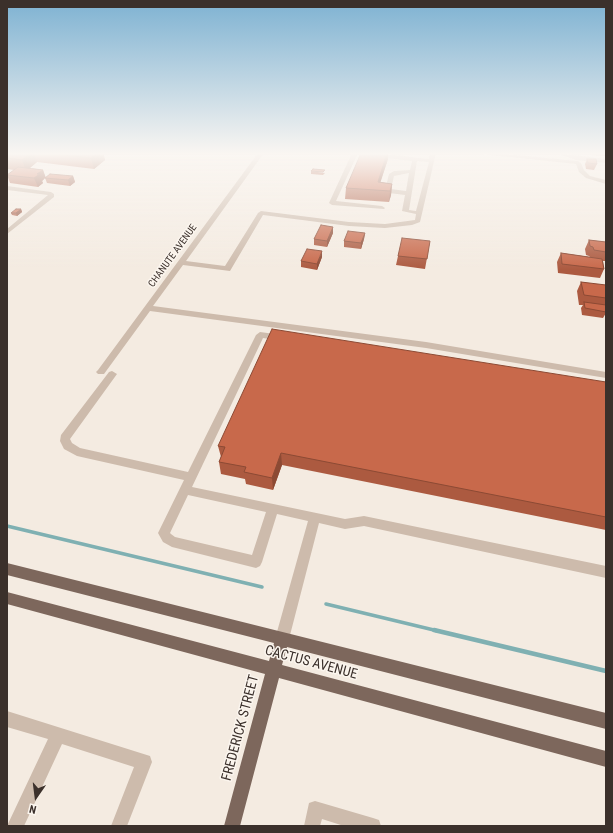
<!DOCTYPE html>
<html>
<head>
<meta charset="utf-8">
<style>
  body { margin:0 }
  #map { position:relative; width:613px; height:833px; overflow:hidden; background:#f4ebe1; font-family:"Roboto Condensed",sans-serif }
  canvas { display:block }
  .frame { position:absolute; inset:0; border:8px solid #3b302b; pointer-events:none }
  .north { position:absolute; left:16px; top:777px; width:40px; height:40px; -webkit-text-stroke:3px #fbf5ee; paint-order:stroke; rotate:194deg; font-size:11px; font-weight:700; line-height:16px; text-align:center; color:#3b302b }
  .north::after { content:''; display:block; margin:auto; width:14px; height:18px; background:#3b302b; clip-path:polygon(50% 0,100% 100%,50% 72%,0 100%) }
</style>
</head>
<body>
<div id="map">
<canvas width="613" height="833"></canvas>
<div class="frame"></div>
<div class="north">N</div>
</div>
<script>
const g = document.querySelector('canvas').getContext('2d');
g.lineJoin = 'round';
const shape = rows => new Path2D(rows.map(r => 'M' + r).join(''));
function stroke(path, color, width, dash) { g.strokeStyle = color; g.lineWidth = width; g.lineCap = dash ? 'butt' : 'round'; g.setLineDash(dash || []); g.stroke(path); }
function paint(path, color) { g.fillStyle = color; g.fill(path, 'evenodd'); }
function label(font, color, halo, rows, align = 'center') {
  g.font = font + ' "Roboto Condensed",sans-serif'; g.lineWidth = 3; g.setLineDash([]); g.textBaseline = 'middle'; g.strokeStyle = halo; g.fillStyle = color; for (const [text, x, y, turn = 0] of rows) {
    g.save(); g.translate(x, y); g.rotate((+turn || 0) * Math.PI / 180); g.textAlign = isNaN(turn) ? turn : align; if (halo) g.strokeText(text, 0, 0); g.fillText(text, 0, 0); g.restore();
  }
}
const streamFar1 = shape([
  [7,526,262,587],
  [326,604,438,631]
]);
const stream = shape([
  [434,630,606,671]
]);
const minor = shape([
  [258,153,264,153,186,261,225,266,258,213,261,211,349,222,385,224,415,220,416,214,402,211,405,195,389,193,385,190,389,174,394,171,410,170,412,161,376,157,373,155,376,153,429,159,430,153,436,153,420,222,412,225,385,228,349,226,263,215,230,271,183,265,153,306,426,342,606,372,606,378,426,348,150,311,104,374,98,374,96,372,98,370,258,153],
  [417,161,429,162,416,211,409,210,417,161],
  [409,173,406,191,391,189,394,176,409,173],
  [352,153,358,153,336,201,382,206,385,208,384,209,332,205,329,203,352,153],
  [472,153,495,153,578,161,581,163,584,170,590,176,606,180,606,184,586,178,579,172,576,164,472,153],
  [556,153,606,159,606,163,576,160,556,153],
  [7,186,51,192,54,194,54,197,7,234,7,229,48,195,7,190,7,186],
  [260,332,282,335,286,338,282,341,263,338,192,487,345,519,364,516,606,566,606,578,364,526,345,529,319,523,289,639,287,644,282,646,277,644,275,639,308,521,277,514,262,562,260,566,256,568,172,547,163,542,158,533,184,480,77,456,64,449,60,441,61,435,109,372,112,371,117,374,70,439,72,443,80,448,188,472,256,335,260,332],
  [188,495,266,512,252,555,175,537,171,534,170,533,188,495],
  [7,711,150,756,152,762,127,826,111,826,134,767,62,744,24,826,7,826,48,739,7,727,7,711],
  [315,801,373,818,379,820,381,826,344,826,322,819,320,826,304,826,309,803,315,801]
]);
const major = shape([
  [7,563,606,713,606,729,287,647,282,665,606,751,606,767,279,678,240,826,224,826,265,674,7,604,7,592,269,661,274,643,7,575,7,563]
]);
const wall = shape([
  [9,153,103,153,105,160,94,169,37,162,30,168,43,170,45,177,73,176,75,182,70,186,47,183,45,178,42,181,43,183,38,187,10,183,7,175,14,170,7,169,7,155],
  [513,153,522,153,522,154],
  [591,153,606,153,606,156,592,155],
  [388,159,380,182,392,184,391,195,389,202,345,199,346,188],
  [587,159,597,164,594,170,586,169,585,164],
  [311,171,325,173,323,175,311,174],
  [21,209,22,212,17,216,12,215,11,213],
  [333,227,333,233,327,247,314,245,314,239],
  [365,233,364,239,361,249,344,247,344,241],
  [589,240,606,242,606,261,603,261,604,269,600,278,558,273,557,262,561,253,590,257,589,256,586,255,585,249],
  [430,241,425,269,396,265,398,256],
  [322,257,317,270,301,267,301,261],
  [581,282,606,287,606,304,605,305,606,313,603,318,582,315,581,308,583,305,579,305,577,291],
  [606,382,606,530,282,465,273,490,246,484,245,479,221,474,219,462,221,457,218,446]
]);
const shadedWall = shape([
  [31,153,34,153,37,162,26,171,22,160],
  [97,153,103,153,105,160,94,169,91,158],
  [387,153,388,153,388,159,378,190,378,182],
  [43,170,46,178,45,178,42,181,43,183,38,187,34,178,37,174],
  [73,176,75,182,70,186,68,180],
  [392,184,391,195,389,202,390,191],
  [21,209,22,212,17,216,16,213],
  [333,227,333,233,327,247,327,241],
  [365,233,364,239,361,249,361,243],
  [322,251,322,257,317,270,317,264],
  [281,453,282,465,273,490,272,478]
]);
const building = shape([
  [9,153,31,153,22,160,7,158,7,155,9,153],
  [47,153,97,153,91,158,47,153],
  [361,153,387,153,378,182,392,184,390,191,346,188,361,153],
  [587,159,596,159,597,164,588,163,587,159],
  [18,167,43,170,37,174,40,174,34,178,7,175,18,167],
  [313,169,325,170,323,172,311,171,313,169],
  [50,174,73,176,68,180,45,178,50,174],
  [16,209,21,209,16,213,11,213,16,209],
  [321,225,333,227,327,241,314,239,321,225],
  [348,231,365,233,361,243,344,241,348,231],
  [402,238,430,241,427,259,398,256,402,238],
  [589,240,606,242,606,252,594,250,593,247,590,246,589,240],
  [307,249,322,251,317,264,301,261,307,249],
  [561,253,602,259,604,269,562,264,561,253],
  [581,282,606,285,606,298,584,295,581,282],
  [584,302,606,305,606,312,585,308,584,302],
  [272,329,606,382,606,517,281,453,272,478,244,472,246,467,219,462,225,447,218,446,272,329]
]);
const farStreetnames = [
  ["CHANUTE AVENUE",173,256,-54]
];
const nearStreetnames = [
  ["CACTUS AVENUE",311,663,15],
  ["FREDERICK STREET",241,728,-75]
];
stroke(streamFar1, '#7fb0b2', 3.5);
stroke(stream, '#7fb0b2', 4.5);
paint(minor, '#cdbbac');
paint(major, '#7d675c');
paint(wall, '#ac5a40');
paint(shadedWall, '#8c4a34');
paint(building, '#c8694b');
stroke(building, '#8c4a34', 1);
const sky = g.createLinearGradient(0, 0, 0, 270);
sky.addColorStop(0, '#7eb2d2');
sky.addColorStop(0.57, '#faf6f2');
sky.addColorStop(1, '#faf6f200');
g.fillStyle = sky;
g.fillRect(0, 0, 613, 270);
label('10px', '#3b302b', '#fbf5ee', farStreetnames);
label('14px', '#3b302b', '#fbf5ee', nearStreetnames);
</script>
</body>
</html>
